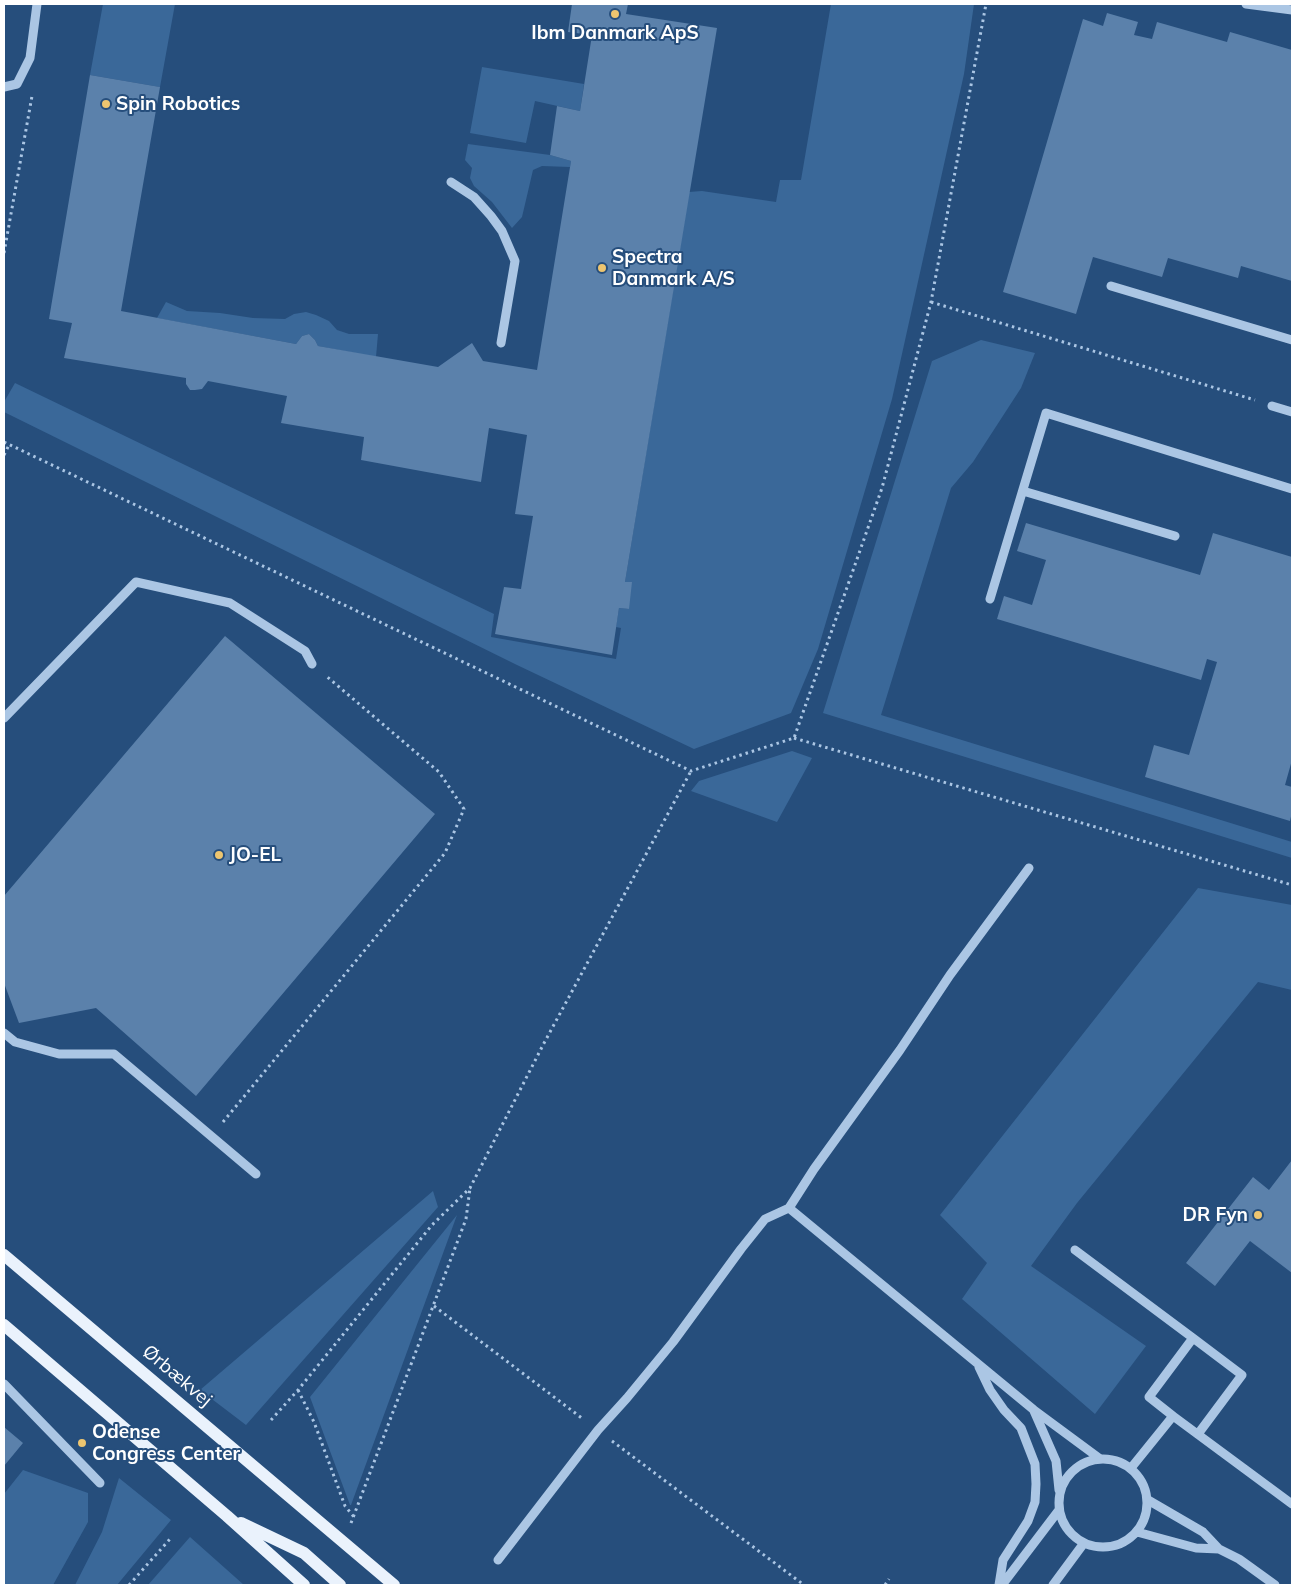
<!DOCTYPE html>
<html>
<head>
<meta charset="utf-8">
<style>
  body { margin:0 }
  #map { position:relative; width:1296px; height:1589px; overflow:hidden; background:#264e7c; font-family:Mulish,sans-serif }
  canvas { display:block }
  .frame { position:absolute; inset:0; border:5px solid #fff; pointer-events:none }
</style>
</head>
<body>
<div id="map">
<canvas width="1296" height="1589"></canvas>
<div class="frame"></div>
</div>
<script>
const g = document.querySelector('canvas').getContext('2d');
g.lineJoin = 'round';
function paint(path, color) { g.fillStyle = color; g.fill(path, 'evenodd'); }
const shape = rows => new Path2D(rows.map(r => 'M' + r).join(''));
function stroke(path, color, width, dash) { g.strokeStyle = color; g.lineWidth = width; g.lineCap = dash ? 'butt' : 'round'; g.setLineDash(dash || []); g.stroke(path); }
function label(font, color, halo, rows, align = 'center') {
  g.font = font + ' Mulish,sans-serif'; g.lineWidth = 4; g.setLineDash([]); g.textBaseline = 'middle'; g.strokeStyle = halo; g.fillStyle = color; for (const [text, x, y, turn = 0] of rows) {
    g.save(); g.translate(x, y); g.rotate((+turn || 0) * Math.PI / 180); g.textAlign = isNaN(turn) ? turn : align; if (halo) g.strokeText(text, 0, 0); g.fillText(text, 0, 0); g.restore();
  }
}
const green = shape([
  [103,4,175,4,160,87,90,75],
  [831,4,974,4,964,74,892,399,818,649,791,713,694,749,517,665,4,412,4,402,15,383,494,614,491,637,616,659,621,628,616,627,619,608,629,609,625,582,689,192,702,191,776,202,780,180,801,180],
  [482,67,584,84,580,111,535,101,526,143,470,133],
  [468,144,550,155,571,161,570,167,542,166,533,170,522,217,512,228,492,202,474,186,470,178,472,168,465,160],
  [166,302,187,311,220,313,253,318,285,319,294,314,306,312,316,315,329,321,337,330,349,334,378,334,376,357,318,346,315,340,309,334,302,336,296,344,157,318],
  [981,340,1035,353,1021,388,973,462,951,488,881,715,1292,842,1292,858,823,713,932,361],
  [792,751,812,758,777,822,691,791,699,781],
  [1198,888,1292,905,1292,990,1258,982,1077,1203,1031,1266,1146,1346,1095,1414,962,1299,987,1263,940,1215],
  [433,1191,438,1207,246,1425,200,1390],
  [457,1215,351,1505,350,1505,310,1397],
  [23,1470,88,1493,88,1522,53,1585,4,1585,4,1494],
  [119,1478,171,1520,117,1585,75,1585,102,1532],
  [190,1537,244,1585,148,1585]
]);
const building = shape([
  [572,4,628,4,626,14,717,28,625,582,632,582,629,609,619,608,612,655,495,634,504,587,521,589,533,516,515,514,527,435,489,428,481,482,361,460,364,437,281,423,287,396,208,381,202,389,195,390,190,390,186,384,186,378,64,358,72,323,49,319,90,75,160,87,121,311,296,344,302,336,309,334,315,340,318,346,438,367,472,343,483,361,537,370,571,161,550,155,557,106,580,111,592,35,568,32],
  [1107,13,1138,22,1134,35,1152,39,1157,22,1227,42,1230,32,1292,50,1292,281,1241,266,1238,278,1168,258,1162,277,1093,257,1076,314,1003,292,1083,19,1103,26],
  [1026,523,1200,575,1213,533,1292,557,1292,760,1285,785,1292,787,1292,812,1290,821,1145,777,1154,745,1189,755,1217,662,1207,659,1201,680,997,619,1004,596,1032,605,1046,560,1017,551],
  [225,636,435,814,196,1096,96,1008,19,1023,4,983,4,896],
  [1292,1160,1292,1273,1250,1241,1215,1286,1186,1263,1253,1177,1269,1190],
  [4,1427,23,1443,4,1466]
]);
const path = shape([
  [4,253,32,96],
  [931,302,1255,400],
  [4,442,691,771,794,738,882,488,931,302,986,4],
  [4,455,9,445],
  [794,738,1292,885],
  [223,1122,445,853,464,809,439,772,325,675],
  [434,1306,583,1419],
  [298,1390,314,1422,345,1506,354,1517],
  [271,1420,298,1390,432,1225,470,1188,543,1045,691,771],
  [612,1441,804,1585],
  [351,1523,466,1219,470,1188],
  [129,1585,170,1539],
  [885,1585,889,1579]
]);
const minor = shape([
  [1246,4,1292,10],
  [4,87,17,84,30,58,37,4],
  [451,182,474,197,491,216,502,231,515,261,501,343],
  [1111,286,1292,340],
  [1272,406,1292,412],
  [1023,491,1175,536],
  [990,599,1046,413,1292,489],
  [4,718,136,582,230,603,305,651,312,664],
  [4,1033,15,1042,59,1054,114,1054,256,1174],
  [789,1208,1034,1410,1099,1458],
  [1075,1250,1193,1338],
  [979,1367,990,1390,1004,1410,1021,1428,1035,1464,1036,1484,1035,1502,1028,1521,1003,1560,999,1585],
  [4,1384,100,1483],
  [1034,1411,1056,1461,1059,1490],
  [1198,1434,1242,1375,1193,1338,1149,1397,1173,1416,1292,1504],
  '1059 1503a44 44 0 1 1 88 0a44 44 0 1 1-88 0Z',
  [1131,1468,1173,1416],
  [1148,1500,1203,1532,1219,1549,1239,1559,1275,1585],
  [1137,1532,1196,1548,1219,1549],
  [498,1560,598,1430,627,1398,673,1342,741,1249,765,1219,789,1208,814,1169,900,1050,950,975,1029,868],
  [1002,1585,1059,1510],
  [1053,1585,1084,1543]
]);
const major = shape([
  [4,1255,394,1585],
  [4,1325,227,1516,304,1585],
  [241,1523,304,1553,340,1585]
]);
const markers = [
  [615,14,5,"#edc570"],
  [106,104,5,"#edc570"],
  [602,268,5,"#edc570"],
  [219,855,5,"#edc570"],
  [1258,1215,5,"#edc570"],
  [82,1443,5,"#edc570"]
];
const poiNames = [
  ["Ibm Danmark ApS",615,33,"center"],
  ["Spin Robotics",116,104],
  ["Spectra",612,257],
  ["Danmark A/S",612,279],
  ["JO-EL",229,855],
  ["DR Fyn",1248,1215,"right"],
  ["Odense",92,1432],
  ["Congress Center",92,1454]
];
const streetNames = [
  ["Ørbækvej",177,1376,40]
];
paint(green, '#3a6899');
paint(building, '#5b81ab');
stroke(path, '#abc6e4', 3, [2.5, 4]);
stroke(minor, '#abc6e4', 9);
stroke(major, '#eaf2fc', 12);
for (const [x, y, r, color] of markers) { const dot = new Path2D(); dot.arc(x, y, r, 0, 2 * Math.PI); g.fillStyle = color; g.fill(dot); stroke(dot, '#264e7c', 2); }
label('bold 19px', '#fff', '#264e7c', poiNames, 'left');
label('19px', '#fff', '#264e7c', streetNames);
</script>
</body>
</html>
